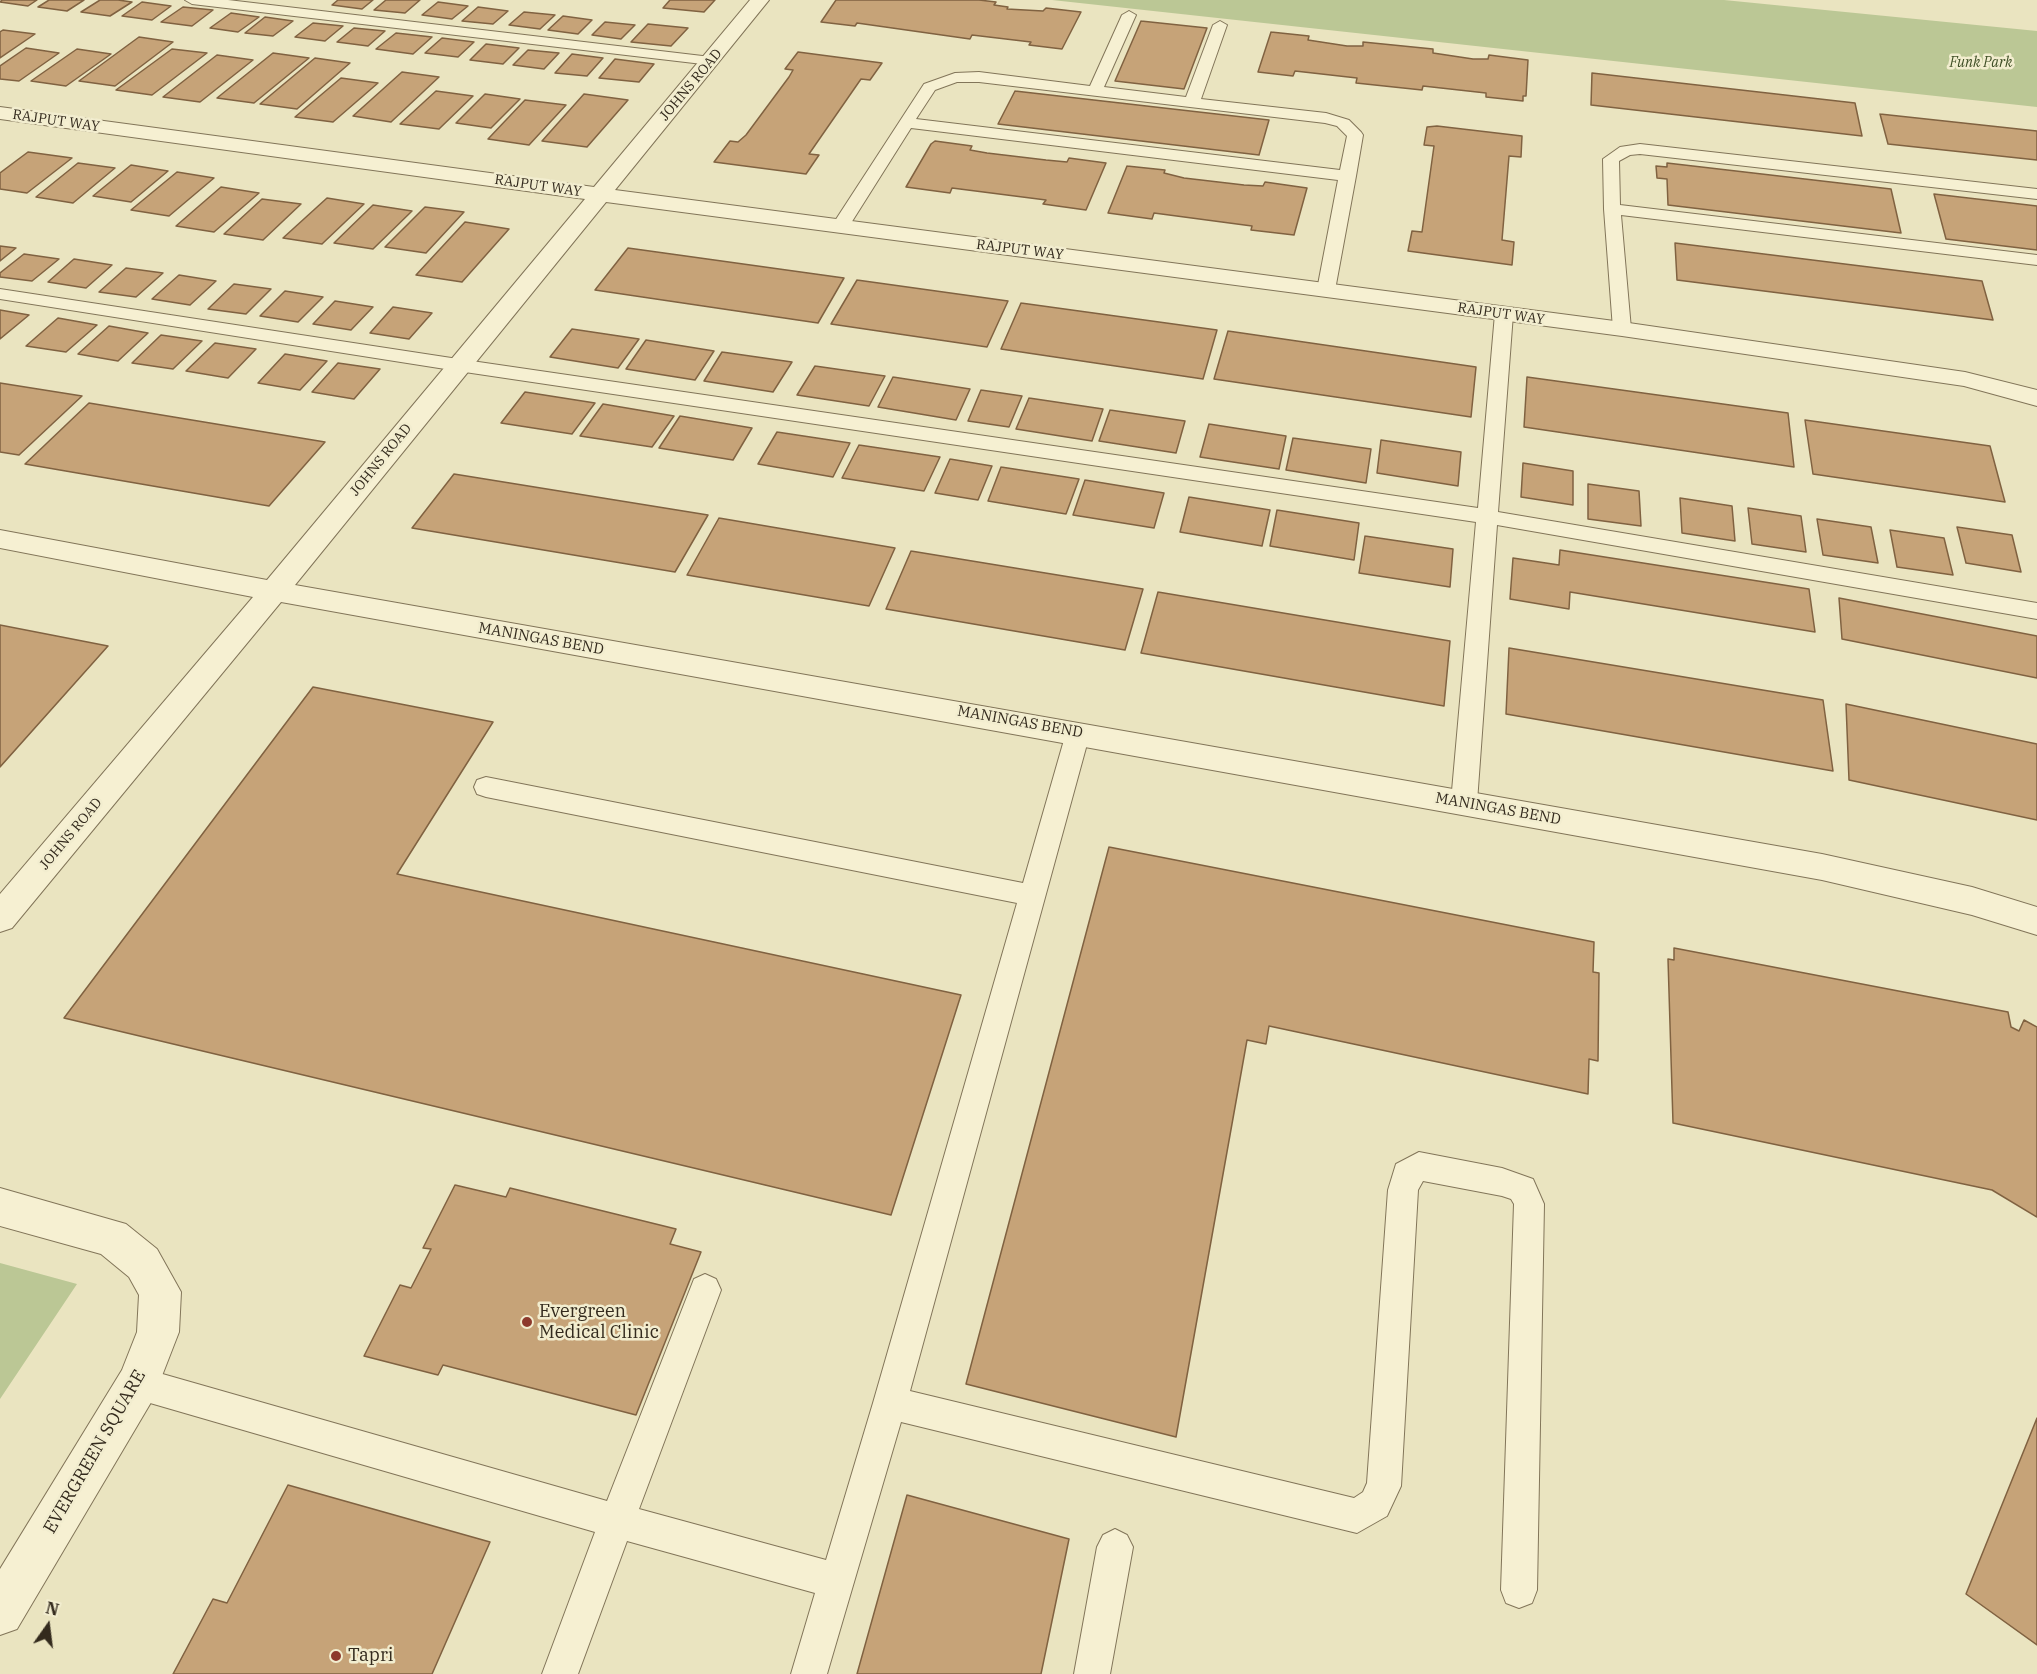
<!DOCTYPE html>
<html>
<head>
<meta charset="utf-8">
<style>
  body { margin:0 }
  #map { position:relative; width:2037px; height:1674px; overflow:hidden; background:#eae4c0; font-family:"IBM Plex Serif",serif }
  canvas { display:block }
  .north { position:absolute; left:18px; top:1596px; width:60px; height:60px; -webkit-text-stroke:4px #f2edcf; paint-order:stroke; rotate:14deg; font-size:16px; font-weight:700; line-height:24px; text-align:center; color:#332a1d }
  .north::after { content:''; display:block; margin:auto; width:21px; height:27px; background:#332a1d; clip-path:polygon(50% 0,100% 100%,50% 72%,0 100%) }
</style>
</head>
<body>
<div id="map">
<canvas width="2037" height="1674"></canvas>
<div class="north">N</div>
</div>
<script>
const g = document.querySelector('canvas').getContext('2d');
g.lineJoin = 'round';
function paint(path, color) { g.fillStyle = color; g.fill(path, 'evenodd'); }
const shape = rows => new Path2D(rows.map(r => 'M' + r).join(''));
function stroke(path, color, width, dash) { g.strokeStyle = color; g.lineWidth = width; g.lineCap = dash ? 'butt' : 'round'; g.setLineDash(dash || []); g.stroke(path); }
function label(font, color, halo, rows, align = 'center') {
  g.font = font + ' "IBM Plex Serif",serif'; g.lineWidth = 5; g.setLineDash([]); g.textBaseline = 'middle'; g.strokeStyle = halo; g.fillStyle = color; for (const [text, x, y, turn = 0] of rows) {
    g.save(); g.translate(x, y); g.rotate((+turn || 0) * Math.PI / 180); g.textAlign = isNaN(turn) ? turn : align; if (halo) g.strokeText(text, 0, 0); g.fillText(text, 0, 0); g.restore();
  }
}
const green = shape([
  [1052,0,1724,0,2037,31,2037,107],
  [0,1263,77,1284,0,1399]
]);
const building = shape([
  [2,0,37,0,28,6,0,2,2,0],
  [49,0,84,0,67,11,38,7,49,0],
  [100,0,118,0,132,2,110,16,81,12,100,0],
  [338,0,373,0,362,9,332,5,338,0],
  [386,0,420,0,405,13,374,10,386,0],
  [670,0,715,0,704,12,663,8,670,0],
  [836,0,979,0,996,2,994,5,1008,7,1007,9,1043,11,1046,8,1081,12,1062,49,1029,45,1031,42,972,35,970,39,857,23,855,26,821,22,836,0],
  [142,2,171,6,152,20,122,16,142,2],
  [438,2,468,6,452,19,422,15,438,2],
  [183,7,213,10,192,26,161,22,183,7],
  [478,7,508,11,493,24,462,21,478,7],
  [524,12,555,15,540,29,509,25,524,12],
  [231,13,259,17,238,32,210,28,231,13],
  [563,16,592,20,578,34,548,30,563,16],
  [265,17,293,21,273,36,245,33,265,17],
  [1141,21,1207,28,1184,89,1115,81,1141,21],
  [605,22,635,25,621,39,592,35,605,22],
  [313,23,343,26,325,41,295,37,313,23],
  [648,24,688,28,671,46,631,42,648,24],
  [354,28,385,31,368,46,337,42,354,28],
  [3,30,35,34,0,58,0,32,3,30],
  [1271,32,1309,36,1308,40,1347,46,1363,46,1363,42,1433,49,1433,53,1473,59,1488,59,1489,55,1528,60,1526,96,1523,96,1523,101,1486,97,1486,93,1423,86,1422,90,1356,83,1357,78,1295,71,1293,76,1258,72,1271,32],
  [396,33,432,37,413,54,376,49,396,33],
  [139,37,173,42,115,86,79,81,139,37],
  [442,38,474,42,458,57,425,53,442,38],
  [486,44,519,48,503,64,470,60,486,44],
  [26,48,59,53,19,81,0,79,0,66,26,48],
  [77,49,111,54,66,86,31,81,77,49],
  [172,49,207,53,152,95,116,90,172,49],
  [528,50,559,53,544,69,513,65,528,50],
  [798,52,882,63,870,80,861,79,809,154,819,155,806,174,714,162,730,141,738,142,746,135,789,77,793,70,785,69,798,52],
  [273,53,309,58,254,103,217,98,273,53],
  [572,54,603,58,587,76,555,73,572,54],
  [217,55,253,60,200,102,163,97,217,55],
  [315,58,350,63,297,109,260,104,315,58],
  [615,59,654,64,639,82,599,78,615,59],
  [402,72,439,77,391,122,353,116,402,72],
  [1592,73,1855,103,1862,136,1591,105,1592,73],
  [341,78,378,83,333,122,295,117,341,78],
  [436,91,473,96,439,129,400,124,436,91],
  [1015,91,1269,120,1259,155,998,124,1015,91],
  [485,94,520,99,491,128,456,123,485,94],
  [584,94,628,100,587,147,542,141,584,94],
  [525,100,566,105,529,145,488,139,525,100],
  [1880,114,2037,131,2037,160,1888,144,1880,114],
  [1437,126,1522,136,1521,157,1509,156,1502,240,1514,242,1512,265,1408,251,1412,231,1422,232,1434,146,1424,145,1427,127,1437,126],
  [935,141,972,146,970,150,987,153,1046,160,1067,162,1069,158,1106,163,1086,210,1043,204,1046,200,952,188,950,193,906,187,931,144,935,141],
  [28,152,72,158,27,193,0,189,0,173,28,152],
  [78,163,115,168,73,203,36,197,78,163],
  [1667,163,1891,189,1901,233,1668,205,1667,179,1657,178,1656,166,1667,167,1667,163],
  [131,165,168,171,131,202,93,196,131,165],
  [1127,166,1165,170,1164,173,1184,178,1244,185,1263,186,1265,182,1307,188,1294,235,1251,230,1252,226,1154,213,1152,219,1108,213,1127,166],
  [177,172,214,178,169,216,131,210,177,172],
  [221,187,259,193,214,232,176,226,221,187],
  [1934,194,2037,206,2037,250,1946,239,1934,194],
  [327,198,364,204,322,244,283,238,327,198],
  [262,199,301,204,263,240,224,234,262,199],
  [373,205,412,211,373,249,334,243,373,205],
  [425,207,464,212,426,253,385,247,425,207],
  [465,222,509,229,462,282,416,275,465,222],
  [1675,243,1982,281,1993,320,1677,280,1675,243],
  [0,246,16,248,0,261,0,246],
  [628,248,844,278,818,323,595,290,628,248],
  [24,254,59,259,32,281,0,277,0,273,24,254],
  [74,259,112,265,86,288,48,282,74,259],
  [126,268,163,273,136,297,99,292,126,268],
  [179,275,216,281,190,305,152,299,179,275],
  [857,280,1008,301,987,347,831,324,857,280],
  [234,284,271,289,246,314,208,309,234,284],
  [285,291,323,297,298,322,260,316,285,291],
  [335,301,373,307,351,330,313,324,335,301],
  [1021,303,1217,330,1203,379,1001,349,1021,303],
  [393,307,432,313,409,339,370,333,393,307],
  [0,310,29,315,0,339,0,310],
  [58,318,97,325,66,352,26,346,58,318],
  [109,326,148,333,118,361,78,354,109,326],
  [572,329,639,339,618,368,550,357,572,329],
  [1228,331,1476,367,1471,417,1214,379,1228,331],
  [161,335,202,341,173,369,132,363,161,335],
  [646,340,714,351,695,380,626,369,646,340],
  [215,343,256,349,228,378,186,371,215,343],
  [722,352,792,362,773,392,704,381,722,352],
  [285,354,327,361,300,390,258,383,285,354],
  [338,363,380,369,354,399,312,392,338,363],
  [815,366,885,376,869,406,797,395,815,366],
  [893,377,970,389,956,420,878,407,893,377],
  [1527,377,1788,413,1794,467,1524,427,1527,377],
  [0,383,82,396,19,455,0,452,0,383],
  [981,390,1022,396,1009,427,968,421,981,390],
  [525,392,595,403,572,434,501,423,525,392],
  [1029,398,1103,409,1092,441,1016,429,1029,398],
  [89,403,325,442,269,506,25,464,89,403],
  [603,404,674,416,652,447,580,436,603,404],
  [1110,410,1185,421,1176,453,1099,441,1110,410],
  [680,416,752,428,733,460,659,448,680,416],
  [1805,420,1990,446,2005,502,1813,474,1805,420],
  [1209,424,1286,436,1279,469,1200,457,1209,424],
  [777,432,850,443,833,477,758,464,777,432],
  [1293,438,1371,449,1366,483,1286,470,1293,438],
  [1381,440,1461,452,1458,486,1377,473,1381,440],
  [859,445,940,457,924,491,842,478,859,445],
  [950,459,992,466,978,500,935,493,950,459],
  [1523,463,1573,471,1573,505,1521,497,1523,463],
  [1001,467,1079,479,1066,514,988,501,1001,467],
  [454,474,708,515,675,572,412,528,454,474],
  [1085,480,1164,493,1154,528,1073,515,1085,480],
  [1588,484,1639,491,1641,526,1588,519,1588,484],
  [1189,497,1270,510,1262,546,1180,532,1189,497],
  [1680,498,1732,506,1735,541,1682,533,1680,498],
  [1748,508,1801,516,1806,552,1752,544,1748,508],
  [1277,510,1359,523,1354,560,1270,546,1277,510],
  [719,518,895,548,869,606,687,575,719,518],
  [1817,519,1871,527,1878,563,1823,555,1817,519],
  [1957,527,2012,535,2021,572,1966,563,1957,527],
  [1890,530,1944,538,1953,575,1897,567,1890,530],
  [1365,536,1453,549,1450,587,1359,573,1365,536],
  [1560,550,1809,589,1815,632,1570,592,1569,609,1510,599,1513,558,1559,565,1560,550],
  [911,551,1143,589,1125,650,886,609,911,551],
  [1158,592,1450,641,1444,706,1141,653,1158,592],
  [1839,598,2037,636,2037,678,1842,639,1839,598],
  [0,625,108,646,0,767,0,625],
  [1509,648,1823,700,1833,771,1506,714,1509,648],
  [313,687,493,722,397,874,961,995,891,1215,64,1018,313,687],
  [1846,704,2037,744,2037,820,1849,780,1846,704],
  [1109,847,1594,942,1593,972,1599,973,1598,1061,1589,1059,1588,1094,1269,1026,1266,1044,1247,1040,1176,1437,966,1384,1109,847],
  [1674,948,2008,1012,2011,1027,2019,1031,2024,1020,2037,1027,2037,1217,1992,1190,1673,1123,1668,959,1674,960,1674,948],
  [455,1185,506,1197,510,1188,676,1229,670,1244,701,1252,636,1415,443,1365,438,1375,364,1356,400,1285,411,1288,431,1249,423,1248,455,1185],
  [2037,1418,2037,1645,1966,1594,2037,1418],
  [288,1485,490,1542,432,1674,173,1674,213,1599,227,1603,288,1485],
  [907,1495,1069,1539,1041,1674,857,1674,907,1495]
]);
const lane = shape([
  [185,0,228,0,711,57,718,61,711,65,192,4,185,0],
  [1129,11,1136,15,1104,87,1186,97,1213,25,1220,21,1227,25,1201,99,1326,113,1349,120,1361,132,1363,135,1356,176,1335,290,1332,294,1326,295,1320,294,1317,290,1338,180,911,128,846,231,834,231,831,227,924,84,955,73,979,72,1090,86,1122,15,1129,11],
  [957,82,979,82,1325,123,1337,126,1347,136,1340,170,916,119,935,90,957,82],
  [1640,144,2037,189,2037,199,1640,154,1630,155,1619,161,1620,205,2037,255,2037,265,1621,215,1631,329,1629,333,1615,333,1613,329,1604,209,1603,159,1620,147,1640,144],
  [0,289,458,359,1478,508,1495,314,1498,310,1504,309,1510,310,1513,314,1498,512,2037,603,2037,619,1497,525,1477,802,1473,809,1464,812,1455,809,1451,802,1476,522,458,371,0,299,0,289],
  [1078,724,1087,727,1090,733,910,1391,1354,1498,1363,1492,1367,1483,1388,1190,1396,1164,1419,1152,1502,1168,1533,1179,1544,1204,1537,1590,1532,1603,1519,1608,1506,1603,1501,1590,1514,1204,1511,1199,1502,1196,1423,1181,1418,1190,1401,1486,1387,1516,1357,1533,901,1422,827,1674,791,1674,815,1593,627,1541,578,1674,542,1674,595,1532,126,1396,121,1384,126,1372,138,1367,607,1501,694,1279,705,1274,716,1279,721,1290,639,1509,826,1560,873,1403,1017,903,486,797,477,794,474,787,477,780,486,777,1023,883,1066,733,1069,727,1078,724],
  [1115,1529,1127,1535,1133,1547,1110,1674,1074,1674,1097,1547,1103,1535,1115,1529]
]);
const street = shape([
  [750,0,769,0,615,190,1622,322,1965,372,2037,390,2037,406,1964,386,1622,336,606,202,295,585,1822,854,1972,887,2037,907,2037,935,1972,915,1822,880,281,602,12,928,0,932,0,894,253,597,0,548,0,530,267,580,585,199,0,119,0,107,594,187,750,0],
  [0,1188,126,1224,157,1249,181,1292,179,1332,153,1399,17,1629,0,1635,0,1569,122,1370,137,1332,139,1295,129,1277,101,1254,0,1226,0,1188]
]);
const markers = [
  [527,1322,6,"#8d3a2d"],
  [336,1656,6,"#8d3a2d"]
];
const farParknames = [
  ["Funk Park",1981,63]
];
const farStreetnames = [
  ["JOHNS ROAD",691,85,-50],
  ["RAJPUT WAY",56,121,8],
  ["RAJPUT WAY",538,186,8],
  ["RAJPUT WAY",1020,250,7],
  ["RAJPUT WAY",1501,314,8],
  ["JOHNS ROAD",381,460,-51],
  ["JOHNS ROAD",71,834,-50]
];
const streetNames = [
  ["MANINGAS BEND",541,639,10],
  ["MANINGAS BEND",1020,722,10],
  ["MANINGAS BEND",1498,809,10]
];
const nearPoinames = [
  ["Evergreen",539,1312],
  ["Medical Clinic",539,1333],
  ["Tapri",348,1656]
];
const nearStreetnames = [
  ["EVERGREEN SQUARE",95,1452,-60]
];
paint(green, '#bbc795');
paint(building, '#c6a378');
stroke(building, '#806241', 1.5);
stroke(lane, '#827559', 2);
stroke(street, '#827559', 2);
paint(lane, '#f6f0d2');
paint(street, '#f6f0d2');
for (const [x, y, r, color] of markers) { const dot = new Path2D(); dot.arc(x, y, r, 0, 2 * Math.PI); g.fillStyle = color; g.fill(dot); stroke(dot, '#f2edcf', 2); }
label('italic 14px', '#3e4e25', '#f2edcf', farParknames);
label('14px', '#332a1d', '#f2edcf', farStreetnames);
label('15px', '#332a1d', '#f2edcf', streetNames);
label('18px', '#332a1d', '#f2edcf', nearPoinames, 'left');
label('18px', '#332a1d', '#f2edcf', nearStreetnames);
</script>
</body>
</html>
